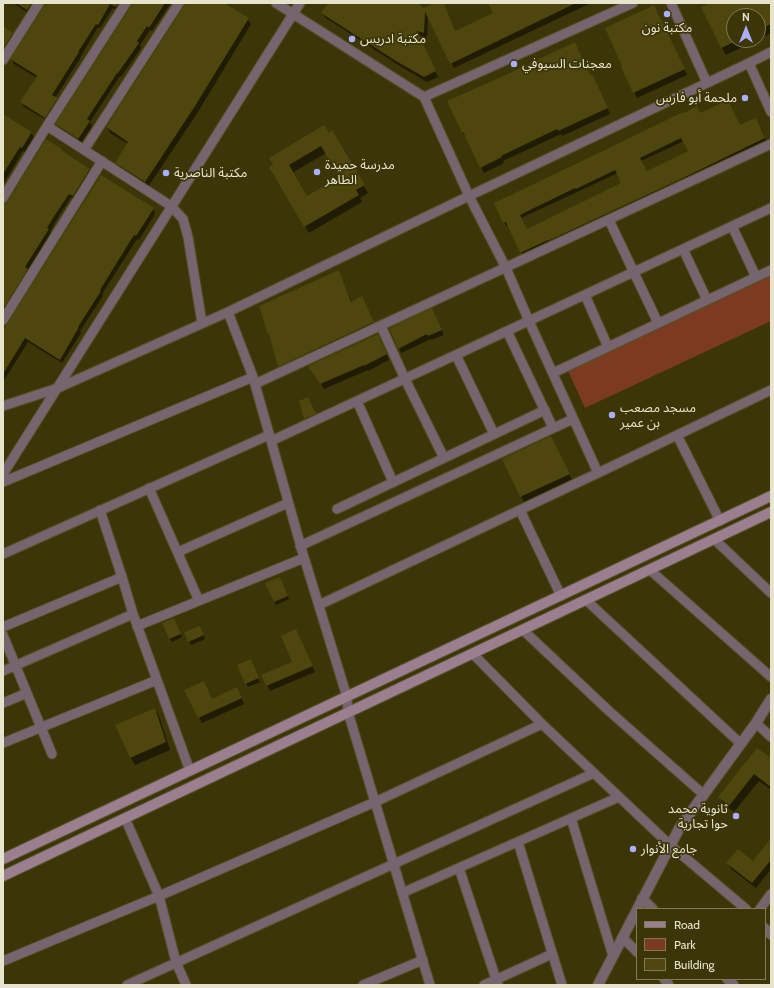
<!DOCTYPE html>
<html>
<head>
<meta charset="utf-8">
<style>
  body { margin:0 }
  #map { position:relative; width:774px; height:988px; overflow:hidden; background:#3b3507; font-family:Cabin,sans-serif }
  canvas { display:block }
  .frame { position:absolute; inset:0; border:4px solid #e6e4cc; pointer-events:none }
  .legend { position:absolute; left:636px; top:908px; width:130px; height:72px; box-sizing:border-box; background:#3b3507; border:1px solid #7f7b56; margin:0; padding:5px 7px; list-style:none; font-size:12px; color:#e6e4cc }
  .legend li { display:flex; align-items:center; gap:8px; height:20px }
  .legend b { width:20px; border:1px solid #7f7b56 }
  .north { position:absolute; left:726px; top:8px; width:40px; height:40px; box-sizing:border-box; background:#3b3507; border:1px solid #7f7b56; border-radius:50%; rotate:0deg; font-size:11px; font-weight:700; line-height:16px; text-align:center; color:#e6e4cc }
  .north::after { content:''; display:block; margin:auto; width:14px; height:18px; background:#abaffb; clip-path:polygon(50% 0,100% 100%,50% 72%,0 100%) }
</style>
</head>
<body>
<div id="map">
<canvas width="774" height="988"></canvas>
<div class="frame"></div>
<ul class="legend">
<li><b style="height:5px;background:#9b7e90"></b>Road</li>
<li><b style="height:11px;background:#7c3a20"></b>Park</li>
<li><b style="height:11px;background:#4e460c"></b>Building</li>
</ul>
<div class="north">N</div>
</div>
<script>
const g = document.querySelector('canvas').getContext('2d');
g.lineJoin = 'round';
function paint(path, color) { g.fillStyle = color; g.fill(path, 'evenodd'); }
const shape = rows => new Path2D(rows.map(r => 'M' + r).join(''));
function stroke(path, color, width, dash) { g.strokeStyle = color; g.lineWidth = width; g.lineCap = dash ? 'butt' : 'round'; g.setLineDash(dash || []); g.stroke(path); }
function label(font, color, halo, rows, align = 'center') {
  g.font = font + ' Cabin,"Noto Sans Arabic",sans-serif'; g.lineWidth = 3.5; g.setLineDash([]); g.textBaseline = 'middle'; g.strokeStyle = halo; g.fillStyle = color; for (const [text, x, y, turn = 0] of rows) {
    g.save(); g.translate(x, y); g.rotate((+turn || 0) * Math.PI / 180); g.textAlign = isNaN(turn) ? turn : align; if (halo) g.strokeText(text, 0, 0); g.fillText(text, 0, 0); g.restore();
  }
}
const green = shape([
  [771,275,771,321,585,408,568,371]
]);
const shadow = shape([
  [13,3,38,3,30,14],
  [46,3,125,3,119,11,113,8,100,28,98,27,81,56,81,57,55,98,57,99,60,103,48,121,24,107,22,102,37,78,14,64,12,59,45,7],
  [133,3,174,3,172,5,170,4,152,31,150,30,140,45,141,48,121,77,120,76,90,122,92,126,81,143,59,129,56,124],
  [188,3,223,3,248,19,251,24,198,112,148,187,119,168,116,163,128,144,110,133,107,127],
  [329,3,415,3,424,9,437,3,444,3,455,32,494,13,489,3,591,3,454,68,428,15,427,38,419,35,438,77,427,82,400,66,326,18,322,13],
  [712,3,771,3,771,33,758,39,758,16,734,16,734,40,757,40,726,55,722,48],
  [657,11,687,75,637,98,622,67],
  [3,28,12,34,15,38,6,52,3,50],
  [578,49,590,76,594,81,610,114,562,136,561,134,503,161,504,163,484,173,466,137,466,138,462,132],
  [3,114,31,132,34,137,25,152,23,151,3,184],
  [700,114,740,127,758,122,767,142,523,256,508,225,506,226,495,203],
  [684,141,689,152,647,172,641,161],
  [618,173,623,184,527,230,521,218],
  [332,132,368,193,360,198,362,202,309,233,270,167],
  [326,153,340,178,307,197,292,173],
  [61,150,63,153,90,169,92,173,75,200,71,197,57,219,50,232,51,234,28,271,29,274,7,309,3,307,3,207],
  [153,209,155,214,139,240,137,239,102,294,103,296,80,331,81,333,62,363,28,342,3,382,3,331],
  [341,276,352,303,364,303,376,328,282,371,279,366,271,339,269,334,260,307],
  [434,314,444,335,431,340,431,339,401,353,399,348],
  [380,340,389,360,368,371,368,370,324,389,310,366],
  [309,402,317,417,307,422,305,419],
  [554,442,572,480,524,502,503,459],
  [281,581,289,599,276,605,274,601],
  [175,622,182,637,172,642,170,639],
  [202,630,205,639,191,645,189,641],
  [299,636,315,672,270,691,263,676,293,662],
  [252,664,260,682,248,687,238,666],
  [186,690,212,700,240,694,244,704,202,723],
  [155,709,159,716,170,750,135,765,131,758,117,725],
  [771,760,771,790,759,781,734,812,724,805,720,797],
  [771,839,771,869,756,888,731,869,728,863,753,863]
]);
const building = shape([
  [16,3,32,3,27,10],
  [45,3,119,3,116,7,110,4,98,25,96,24,78,52,79,52,52,95,58,98,45,118,20,102,37,76,36,75,10,59,44,6],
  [132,3,165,3,149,28,147,26,137,41,139,43,118,73,117,73,87,119,90,121,78,139,55,124,131,6],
  [186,3,224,3,249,18,195,106,145,182,115,163,128,142,106,127],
  [328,3,417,3,424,8,434,3,444,3,455,31,493,13,488,3,576,3,450,64,425,12,424,33,417,31,436,71,424,77,396,61,321,13],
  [710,3,771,3,771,24,758,30,758,16,734,16,734,42,721,48,701,7],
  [654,5,685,69,633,93,621,67,622,66,605,28],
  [3,26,13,33,3,49],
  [575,42,590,75,592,74,608,108,558,131,557,129,532,141,501,156,502,157,480,168,463,132,462,133,447,101,499,78],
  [728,100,740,125,756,118,765,138,681,179,548,241,548,240,520,253,506,222,503,223,494,203,584,160,683,112,684,113,697,106,700,113],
  [681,138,688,151,647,171,640,158],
  [615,170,621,183,527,229,520,215,575,188,576,189],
  [3,114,32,132,22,148,20,147,3,174],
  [324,125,329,133,332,130,365,185,356,190,359,195,304,227,269,167,273,165,269,158],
  [321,146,339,177,307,196,289,165],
  [46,139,62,149,61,150,90,169,73,196,69,194,55,215,47,228,49,229,25,267,28,269,5,306,3,305,3,205,8,201],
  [101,175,154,208,136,236,134,235,100,290,101,291,78,327,79,327,60,360,25,338,3,374,3,330],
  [339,270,351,302,362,296,374,322,278,367,269,334,268,335,259,306],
  [432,308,442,330,428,336,427,334,398,349,389,328],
  [378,334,387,354,364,366,364,365,320,384,308,366],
  [308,397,316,414,304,419,299,401],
  [551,436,570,474,520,497,502,459],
  [280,577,288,596,274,602,265,583],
  [174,618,181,634,169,639,162,623],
  [200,626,204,635,188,642,184,632],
  [296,629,313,666,266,686,261,675,292,662,281,636],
  [251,659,259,678,245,684,237,665],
  [204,681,212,699,237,687,242,698,198,718,184,690],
  [155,708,166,742,130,758,115,725],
  [757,748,771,758,771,787,754,774,729,806,718,797],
  [771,838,771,860,752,883,726,863,738,849,753,861]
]);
const minor = shape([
  [276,3,424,97],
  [633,3,424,97,469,196,707,83],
  [671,3,707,83,749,63,771,112],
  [3,60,39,3],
  [749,63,771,52],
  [47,126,171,206,183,219,188,237,202,323],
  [84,150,179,3],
  [3,198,47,126,126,3],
  [609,220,658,323],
  [732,226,756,277],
  [683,249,707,300],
  [585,295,608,347],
  [228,312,253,377,303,554,347,697,348,712,430,985],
  [3,320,102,161],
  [381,326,405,379,444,458],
  [507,331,553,428],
  [456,355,494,434],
  [553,373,771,270],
  [255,384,771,144],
  [357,401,393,482],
  [3,406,58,388,228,312,469,196,506,268,529,321,598,473],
  [677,435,720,521],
  [271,441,771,208],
  [3,474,300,3],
  [3,482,253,377],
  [149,488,199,601],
  [337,509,545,410],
  [100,510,122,577,133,614,190,771],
  [520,510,561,596],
  [714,539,771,593],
  [300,546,573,419],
  [178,552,288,503],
  [3,554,269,435],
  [650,570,771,677],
  [586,600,740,743],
  [319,605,598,473,771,390],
  [137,626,304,558],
  [3,627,122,577],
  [523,630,609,711,703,794],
  [3,635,52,754],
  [473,654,542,724,670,845,746,909],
  [3,671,133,614],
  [3,703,27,693],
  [756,723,771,737],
  [3,743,157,680],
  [125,818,159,896,176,962,186,985],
  [571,818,613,956],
  [518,842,562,985],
  [459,868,498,985],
  [402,893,619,797],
  [642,898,653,909],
  [760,909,771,894],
  [765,928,771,935],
  [622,937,637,952],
  [3,961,159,896,375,802,542,724],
  [664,979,669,985],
  [727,979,734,985],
  [127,985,594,773],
  [363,985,423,960],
  [484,985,552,954]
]);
const tertiary = shape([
  [598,985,680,827,756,723,771,699]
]);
const secondary = shape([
  [3,859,771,496],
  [3,876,771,512]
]);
const markers = [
  [667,14,4,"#abaffb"],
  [352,39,4,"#abaffb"],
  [514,64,4,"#abaffb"],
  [745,98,4,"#abaffb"],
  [317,172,4,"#abaffb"],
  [166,173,4,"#abaffb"],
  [612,415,4,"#abaffb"],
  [736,816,4,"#abaffb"],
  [633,849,4,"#abaffb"]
];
const poiNames = [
  ["مكتبة نون",667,28,"center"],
  ["مكتبة ادريس",360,39],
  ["معجنات السيوفي",522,64],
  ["ملحمة أبو فارس",737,98,"right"],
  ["مدرسة حميدة",325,165],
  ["الطاهر",325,180],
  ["مكتبة الناصرية",174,173],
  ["مسجد مصعب",620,408],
  ["بن عمير",620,423],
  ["ثانوية محمد",728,809,"right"],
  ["حوا تجارية",728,824,"right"],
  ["جامع الأنوار",641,849]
];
paint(green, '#7c3a20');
paint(shadow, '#0007');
paint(building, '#4e460c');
stroke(minor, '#565127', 11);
stroke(tertiary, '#565127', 12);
stroke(secondary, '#565127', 12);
stroke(minor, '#76646f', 9);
stroke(tertiary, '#76646f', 10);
stroke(secondary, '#9b7e90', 10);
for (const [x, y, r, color] of markers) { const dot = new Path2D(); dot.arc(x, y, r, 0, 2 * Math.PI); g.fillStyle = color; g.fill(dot); stroke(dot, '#3b3507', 1.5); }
label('13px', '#e6e4cc', '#3b3507', poiNames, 'left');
</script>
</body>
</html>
